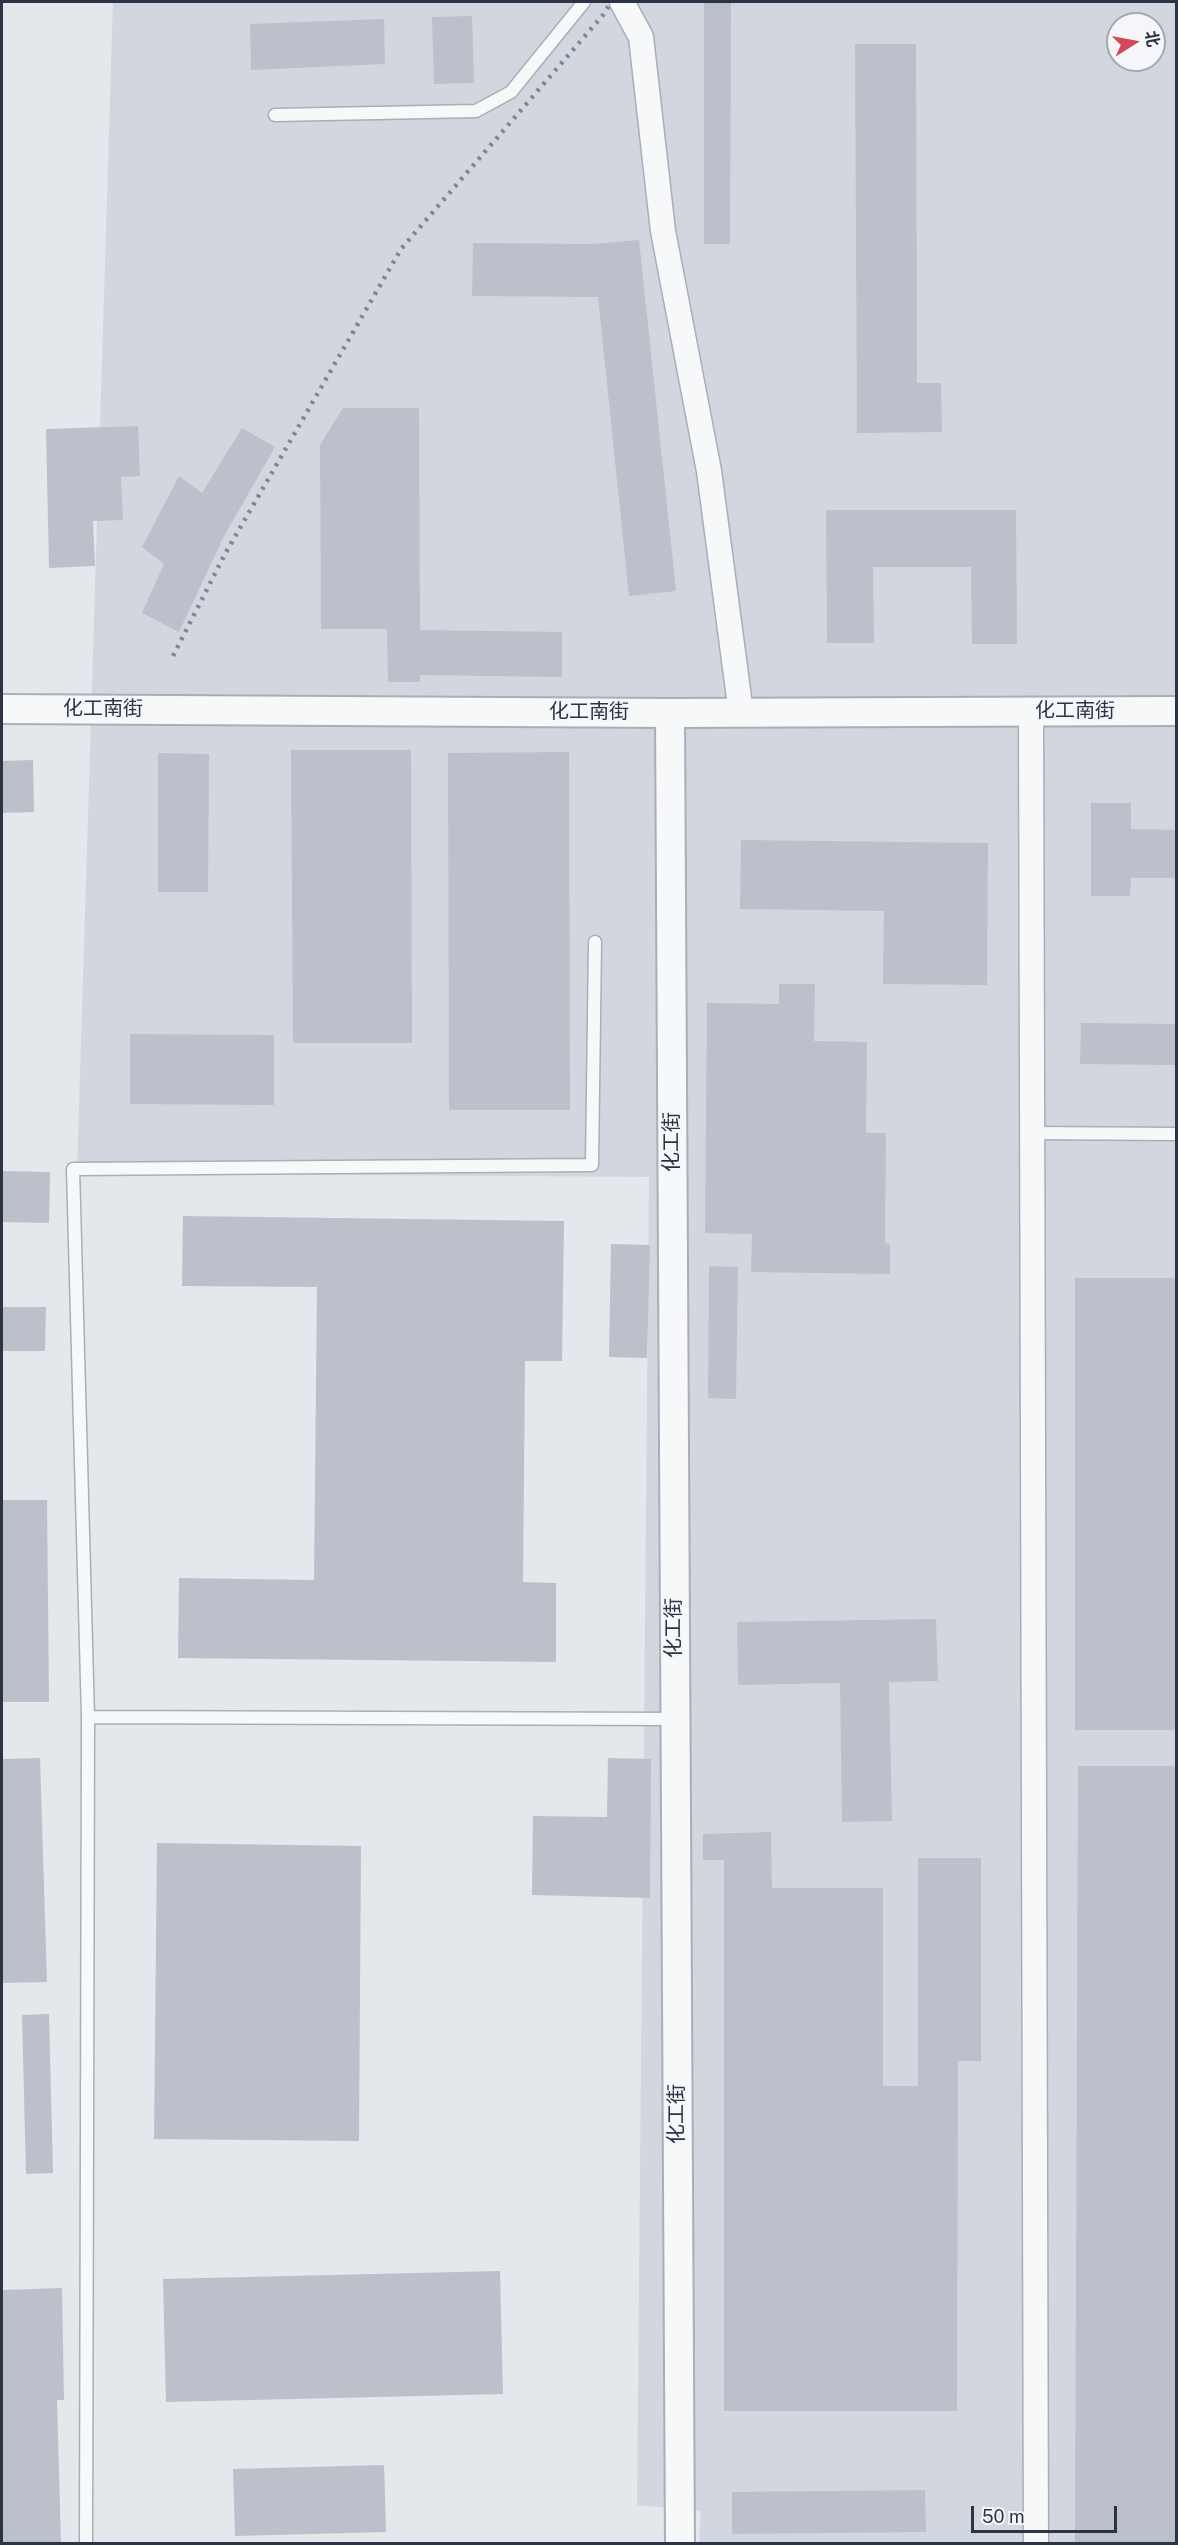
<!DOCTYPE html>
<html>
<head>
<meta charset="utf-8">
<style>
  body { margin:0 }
  #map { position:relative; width:1178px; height:2545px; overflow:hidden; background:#e4e7ec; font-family:"Public Sans","Noto Sans SC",sans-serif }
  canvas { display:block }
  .frame { position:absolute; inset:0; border:3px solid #2b3445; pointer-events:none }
  .north { position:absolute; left:1106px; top:12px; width:60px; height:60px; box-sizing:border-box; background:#f4f6f9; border:2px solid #a4a8b1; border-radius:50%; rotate:79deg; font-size:16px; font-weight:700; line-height:24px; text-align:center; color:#2b3445 }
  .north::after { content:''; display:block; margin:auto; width:21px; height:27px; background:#d1495b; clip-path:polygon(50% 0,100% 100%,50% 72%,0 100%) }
  .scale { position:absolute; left:971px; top:2506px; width:146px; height:27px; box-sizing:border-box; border:3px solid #2b3445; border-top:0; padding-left:8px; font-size:18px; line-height:21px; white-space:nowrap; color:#2b3445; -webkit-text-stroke:4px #f4f6f9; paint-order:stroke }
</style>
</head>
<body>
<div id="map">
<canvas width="1178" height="2545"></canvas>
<div class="frame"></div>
<div class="north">北</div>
<div class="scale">50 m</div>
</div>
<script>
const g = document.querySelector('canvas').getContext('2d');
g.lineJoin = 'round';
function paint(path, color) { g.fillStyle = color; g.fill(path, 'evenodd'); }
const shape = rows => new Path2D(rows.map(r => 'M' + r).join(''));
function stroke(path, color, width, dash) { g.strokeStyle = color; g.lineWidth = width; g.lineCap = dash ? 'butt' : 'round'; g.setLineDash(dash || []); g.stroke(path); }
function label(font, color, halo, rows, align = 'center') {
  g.font = font + ' "Public Sans","Noto Sans SC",sans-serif'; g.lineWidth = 4.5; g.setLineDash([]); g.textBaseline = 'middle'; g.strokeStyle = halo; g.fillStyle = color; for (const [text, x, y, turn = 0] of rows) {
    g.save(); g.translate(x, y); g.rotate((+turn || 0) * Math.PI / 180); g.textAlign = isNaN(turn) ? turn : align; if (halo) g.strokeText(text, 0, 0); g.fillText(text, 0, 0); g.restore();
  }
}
const built = shape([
  [113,2,1176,2,1176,2543,699,2543,701,2511,637,2505,649,1177,77,1173],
  [1118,24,1154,24,1154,60,1118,60]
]);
const building = shape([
  [704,2,731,2,730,244,704,244],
  [472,16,474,83,434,84,432,17],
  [384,19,385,64,251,70,250,24],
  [855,44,916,44,917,383,941,383,942,432,857,433],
  [639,240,676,591,629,596,598,297,472,296,473,243,592,244],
  [343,408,419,408,420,630,562,632,562,677,420,675,420,682,388,682,387,629,321,629,320,445],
  [138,426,140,476,121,477,123,520,93,521,95,566,49,568,46,429],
  [242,428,275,447,224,536,179,632,142,613,164,564,142,547,179,476,202,493],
  [826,510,1016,510,1017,644,972,644,971,567,873,567,874,643,827,643],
  [291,750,411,750,412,1043,293,1043],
  [569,752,570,1110,449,1110,448,753],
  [158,753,209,754,208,892,158,892],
  [33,760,34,812,2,813,2,761],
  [1091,803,1131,803,1131,829,1176,830,1176,878,1131,878,1130,896,1091,896],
  [741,840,988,843,987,985,883,984,884,911,740,909],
  [779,984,815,984,814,1041,867,1042,866,1133,886,1133,885,1243,890,1244,890,1274,751,1272,752,1234,705,1233,707,1003,779,1004],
  [1081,1023,1176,1024,1176,1065,1080,1064],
  [130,1034,274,1035,274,1105,130,1104],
  [2,1171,50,1172,49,1223,2,1222],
  [183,1216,564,1221,562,1361,525,1361,523,1582,556,1583,556,1662,178,1658,179,1578,314,1580,317,1287,182,1286],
  [611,1244,650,1245,647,1358,609,1357],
  [709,1266,738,1267,736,1399,708,1398],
  [1075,1278,1176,1278,1176,1730,1075,1730],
  [2,1307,46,1307,45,1351,2,1351],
  [2,1500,47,1500,49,1702,2,1702],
  [936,1619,938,1681,889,1682,892,1821,842,1822,840,1683,738,1685,737,1622],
  [40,1758,47,1982,2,1983,2,1759],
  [608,1758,651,1759,650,1898,532,1895,533,1816,607,1817],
  [1078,1766,1176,1766,1176,2544,1075,2544],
  [771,1832,772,1888,883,1888,883,2086,918,2086,918,1858,981,1858,981,2061,958,2061,957,2411,724,2411,724,1860,703,1860,703,1834],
  [157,1843,361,1846,359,2141,154,2139],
  [49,2014,53,2173,26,2174,22,2015],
  [500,2271,503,2394,166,2402,163,2279],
  [62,2288,64,2400,57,2400,61,2544,2,2544,2,2290],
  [384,2465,386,2532,235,2536,233,2469],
  [925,2490,926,2532,732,2534,732,2492]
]);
const service = shape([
  [275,115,476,111,511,92,584,2],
  [1032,1133,1176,1134],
  [88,1717,675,1719],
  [86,2544,88,1717,73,1169,592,1165,595,942]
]);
const minor = shape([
  [622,2,641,37,663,231,709,471,741,713],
  [1031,711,1036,2544]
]);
const tertiary = shape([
  [2,709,670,713,1176,711],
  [670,713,680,2544]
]);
const rail = shape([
  [173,656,225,554,401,249,604,14,611,2]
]);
const streetNames = [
  ["化工南街",103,709],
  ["化工南街",1075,711],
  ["化工南街",589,712],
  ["化工街",672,1142,-90],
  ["化工街",674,1628,-90],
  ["化工街",677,2114,-90]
];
paint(built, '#d2d6de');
paint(building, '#bbc0ca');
stroke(service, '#a9aeb7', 15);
stroke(minor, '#a9aeb7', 27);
stroke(tertiary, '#a9aeb7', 32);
stroke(service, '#f7f8fa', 12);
stroke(minor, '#f7f8fa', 24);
stroke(tertiary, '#f7f8fa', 28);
stroke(rail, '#7d8696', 4.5, [3, 6]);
label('20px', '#2b3445', '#f4f6f9', streetNames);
</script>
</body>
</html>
